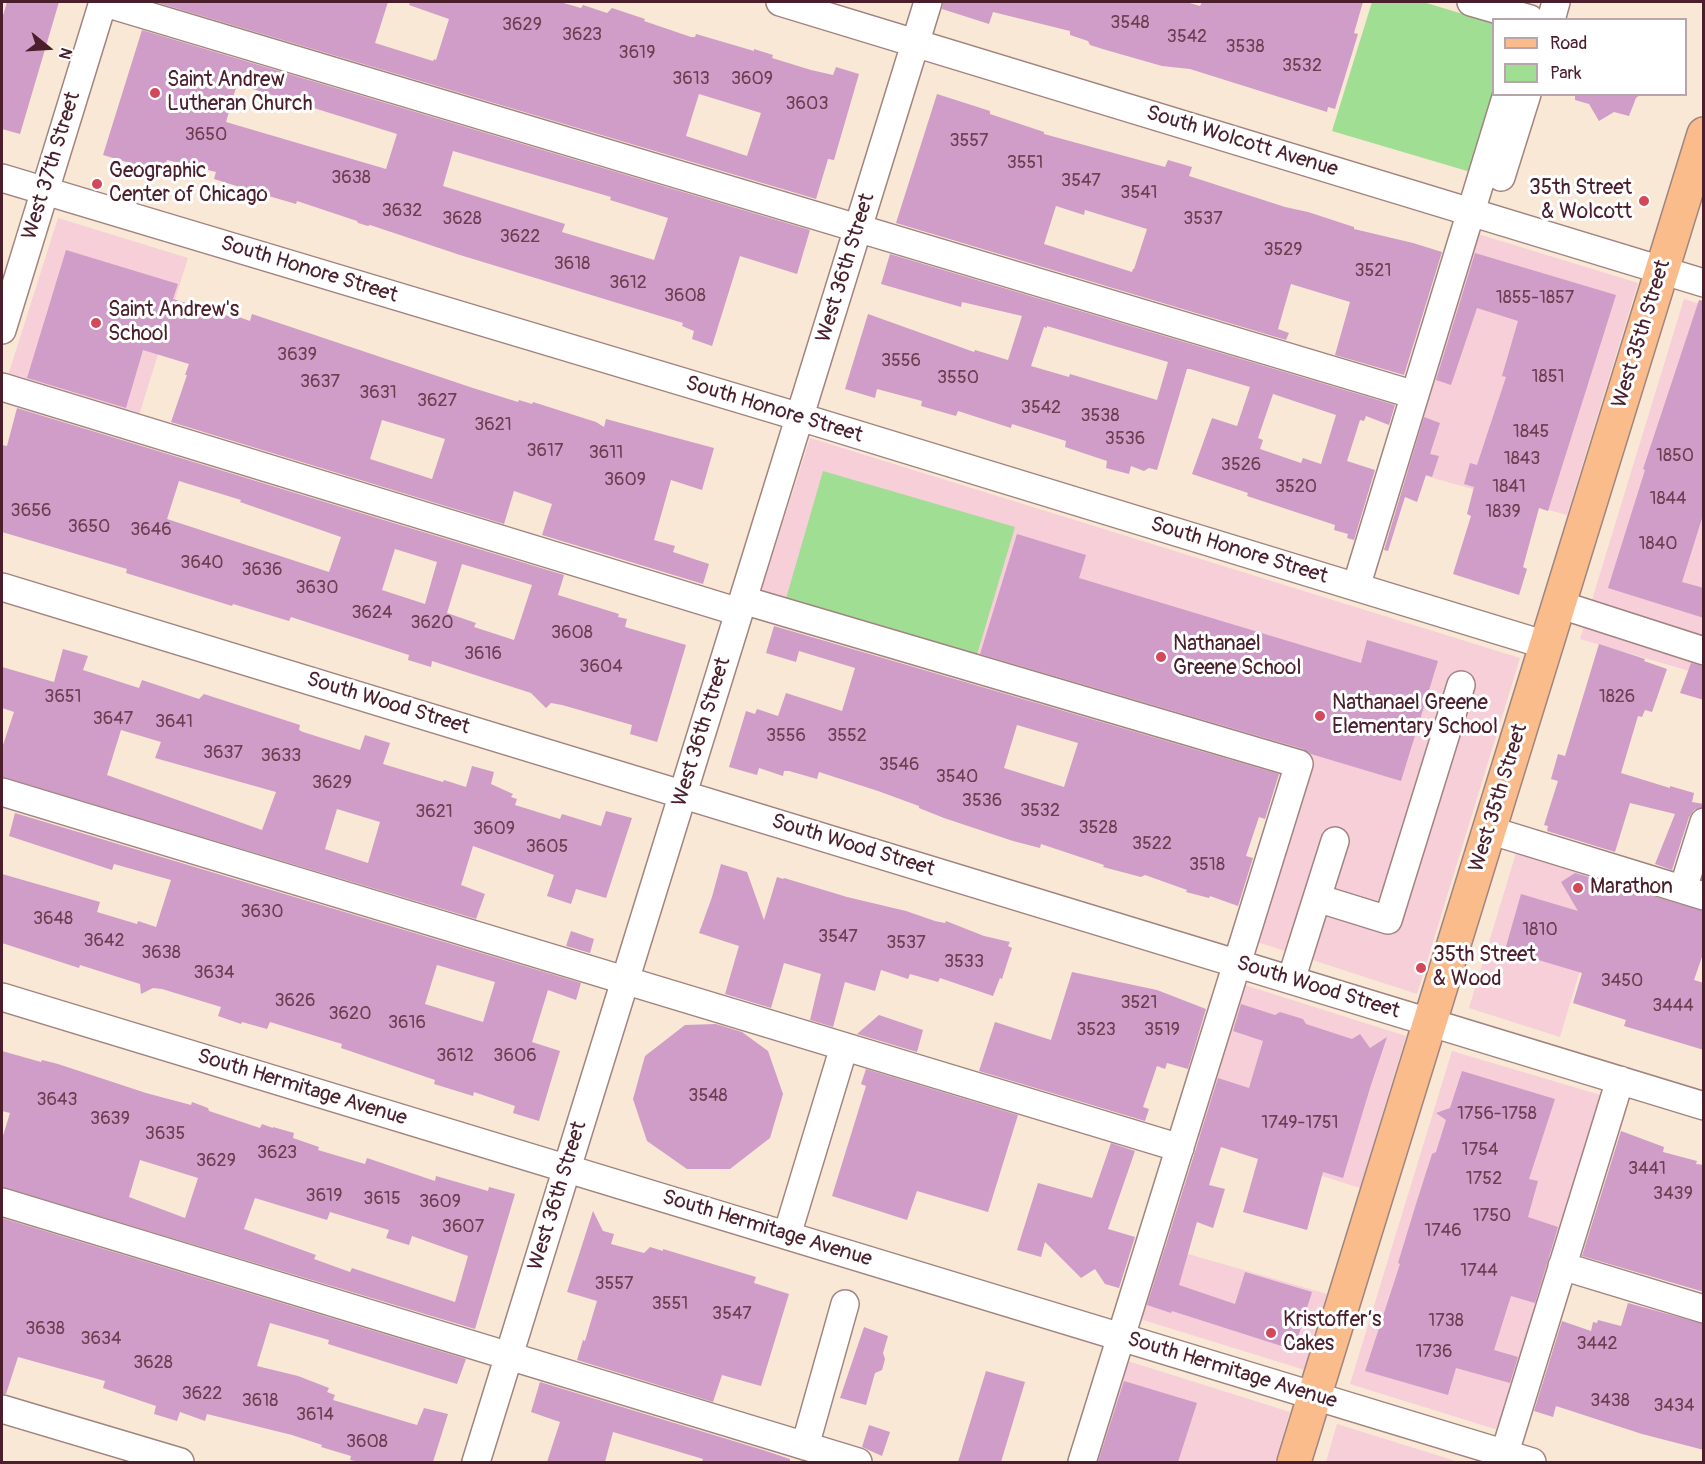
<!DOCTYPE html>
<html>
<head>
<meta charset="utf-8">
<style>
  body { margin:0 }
  #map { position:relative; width:1705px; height:1464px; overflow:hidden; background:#f8e8d5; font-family:Pangolin,sans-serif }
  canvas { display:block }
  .frame { position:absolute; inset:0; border:3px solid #4a1f2b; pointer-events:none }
  .legend { position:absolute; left:1492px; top:18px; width:195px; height:78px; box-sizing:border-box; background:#fff; border:2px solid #b7a5aa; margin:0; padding:8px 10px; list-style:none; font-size:18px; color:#4a1f2b }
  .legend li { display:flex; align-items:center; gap:12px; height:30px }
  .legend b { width:30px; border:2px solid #b7a5aa }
  .north { position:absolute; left:18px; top:18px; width:60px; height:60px; -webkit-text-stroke:4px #fff; paint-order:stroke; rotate:108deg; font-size:16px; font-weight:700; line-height:24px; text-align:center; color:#4a1f2b }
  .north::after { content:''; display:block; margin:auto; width:21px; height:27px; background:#4a1f2b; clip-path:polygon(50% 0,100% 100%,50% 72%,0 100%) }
</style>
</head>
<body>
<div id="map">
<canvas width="1705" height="1464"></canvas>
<div class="frame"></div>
<ul class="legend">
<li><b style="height:8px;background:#f9bc8a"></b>Road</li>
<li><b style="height:16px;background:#9fde93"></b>Park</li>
</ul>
<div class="north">N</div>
</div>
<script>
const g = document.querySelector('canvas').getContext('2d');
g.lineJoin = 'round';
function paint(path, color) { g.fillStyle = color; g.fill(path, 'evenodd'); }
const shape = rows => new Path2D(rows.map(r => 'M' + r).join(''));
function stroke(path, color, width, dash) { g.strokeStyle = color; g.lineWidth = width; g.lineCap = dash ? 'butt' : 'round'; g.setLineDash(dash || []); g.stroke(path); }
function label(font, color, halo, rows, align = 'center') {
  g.font = font + ' Pangolin,sans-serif'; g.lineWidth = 6; g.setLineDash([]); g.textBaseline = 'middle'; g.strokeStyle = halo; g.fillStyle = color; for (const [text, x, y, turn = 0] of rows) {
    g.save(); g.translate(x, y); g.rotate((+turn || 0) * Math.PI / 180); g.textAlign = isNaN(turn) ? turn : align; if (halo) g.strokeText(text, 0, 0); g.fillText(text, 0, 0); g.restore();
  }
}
const built = shape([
  [58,218,188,258,135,428,4,388],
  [1465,230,1638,283,1567,515,1393,467],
  [1684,299,1703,305,1703,675,1580,639],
  [810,438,1520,658,1417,994,1245,938,1299,764,757,604],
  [1520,840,1611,867,1560,1037,1469,1008],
  [1232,981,1406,1036,1360,1188,1185,1133],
  [1452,1051,1614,1099,1511,1434,1350,1384],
  [1150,1243,1327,1294,1305,1370,1127,1315],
  [1115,1357,1290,1412,1275,1462,1082,1462],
  [1337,1424,1459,1462,1326,1462]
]);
const green = shape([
  [1372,2,1423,2,1493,23,1494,94,1474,173,1332,131],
  [823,471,1015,527,976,658,785,602]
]);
const building = shape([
  [7,2,59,2,20,134,2,129,2,19],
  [155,2,388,2,375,43,433,61,434,59,436,60,449,19,409,5,410,2,560,2,581,8,583,5,607,13,612,8,645,19,644,21,691,37,695,37,696,34,754,51,754,49,773,55,772,58,811,70,833,75,836,67,859,74,834,160,828,159,816,199],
  [699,94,761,113,747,156,686,136],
  [943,2,1186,2,1200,6,1202,2,1363,2,1354,33,1358,34,1335,109,1328,107,1327,112,1190,69,1162,66,1106,50,1090,45,1088,41,1070,35,1070,31,993,12,989,24,942,9],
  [142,30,810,230,797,274,740,256,712,346,692,339,694,331,682,326,683,323,460,255,370,225,368,226,358,223,357,221,297,201,296,204,272,197,214,179,216,172,167,160,163,173,103,155],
  [237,84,397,134,386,169,226,122],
  [453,151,611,197,610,200,668,218,654,260,562,232,565,224,443,186],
  [937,94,990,111,990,114,1044,132,1044,134,1165,167,1168,160,1192,167,1189,176,1285,207,1308,212,1354,227,1354,229,1413,243,1442,252,1404,375,1335,355,1350,302,1291,284,1278,329,1289,333,1286,340,896,223],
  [1056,206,1084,215,1085,210,1147,229,1134,269,1133,269,1132,272,1044,244],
  [1575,94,1641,94,1636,98,1629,116,1614,112,1599,121,1589,104,1575,100],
  [66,250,178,284,173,299,235,318,236,316,250,321,252,314,473,388,518,402,519,400,532,404,533,402,596,422,604,427,606,419,714,448,702,490,671,480,654,540,675,546,673,552,709,564,703,584,542,535,552,504,514,491,504,524,171,422,187,375,185,375,189,364,143,350,126,408,27,378],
  [382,420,445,439,432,479,370,459],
  [1475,253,1616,295,1548,511,1539,508,1523,567,1527,569,1519,595,1453,574,1471,516,1467,514,1474,487,1464,484,1470,463,1477,465,1506,377,1502,376,1518,321,1477,308,1451,385,1436,380],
  [890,254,1395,405,1389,425,1366,416,1364,421,1360,420,1347,461,1375,470,1354,540,1347,538,1348,534,1334,530,1335,525,1247,496,1248,493,1192,474,1212,418,1237,426,1250,387,1190,369,1187,369,1157,470,1149,468,1144,471,1131,466,1129,474,1106,468,1107,461,1065,447,1066,441,1012,424,1011,428,958,411,956,416,921,406,922,401,877,389,875,398,845,389,868,314,974,352,975,350,1008,360,1022,316,962,302,961,307,881,284],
  [1047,326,1168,362,1157,400,1070,374,1069,377,1031,366,1044,327,1047,328],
  [1273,394,1336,415,1321,464,1303,458,1301,463,1260,449,1263,440,1258,438],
  [1699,300,1704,301,1704,512,1682,582,1704,588,1704,618,1608,588,1645,470,1643,469],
  [17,408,564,575,558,595,619,614,618,617,627,619,625,627,686,645,657,742,630,734,632,725,562,705,551,703,546,708,531,693,432,661,431,667,408,660,409,655,291,617,289,621,233,604,232,606,126,573,127,569,2,532,2,445,7,446],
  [179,481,241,500,240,502,341,537,329,572,167,519],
  [395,549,437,562,425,604,382,590],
  [462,564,532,585,514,640,474,627,476,623,447,613],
  [1424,417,1440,423,1430,454,1439,456,1432,477,1426,475,1417,502,1405,497,1388,551,1384,550],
  [1017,534,1086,555,1079,578,1361,663,1367,640,1438,661,1401,781,1311,754,1303,749,980,654],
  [774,626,1279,774,1265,819,1259,817,1246,856,1253,858,1238,906,1210,896,1209,898,1186,892,1187,890,1145,875,1141,877,1103,867,1104,865,1041,844,1040,848,1013,841,944,818,919,808,919,806,878,791,819,772,817,779,789,771,784,771,783,776,759,768,757,775,729,767,746,711,755,714,757,709,778,716,786,693,842,711,855,668,799,651,796,662,766,653],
  [1017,725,1078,743,1064,787,1004,768],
  [1599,644,1645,659,1644,661,1667,669,1652,712,1645,710,1642,717,1638,716,1621,773,1670,788,1670,786,1694,793,1692,802,1704,804,1704,807,1694,810,1689,817,1672,870,1655,864,1675,814,1630,803,1615,852,1547,831,1548,826,1544,825,1558,781,1551,779,1558,754,1565,756],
  [63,649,88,656,83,670,139,688,142,680,199,699,204,694,300,725,299,730,303,732,360,750,365,735,390,743,383,764,443,782,444,780,466,787,472,766,494,772,491,784,513,794,511,797,517,799,515,805,560,819,562,814,601,826,606,811,632,818,606,898,576,889,571,904,547,896,554,875,473,846,461,885,485,894,476,919,2,777,2,748,14,712,2,708,2,667,54,682],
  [121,730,161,742,155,758,276,792,262,830,107,775],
  [337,809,380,822,368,863,325,849],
  [1691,663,1704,666,1704,700,1680,693],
  [15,813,581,983,576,1000,548,990,532,1042,560,1051,539,1121,513,1113,515,1106,474,1092,473,1096,434,1084,435,1080,341,1048,342,1044,270,1022,267,1029,242,1022,241,1024,218,1016,221,1007,162,989,153,988,141,994,140,984,80,965,79,968,2,943,2,874,100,902,97,912,137,924,138,921,156,927,171,880,114,864,112,870,9,836],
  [437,965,495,982,483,1022,425,1004],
  [721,864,747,872,764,920,777,877,783,879,784,878,847,897,906,911,935,921,945,923,946,921,984,936,1010,942,1008,946,1012,948,1002,979,1000,978,993,996,940,978,938,982,910,974,908,979,881,970,875,991,845,982,833,1027,810,1020,821,974,784,963,771,1008,725,994,739,946,699,933,712,897],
  [1575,873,1704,911,1704,951,1694,980,1704,983,1704,1050,1624,1026,1626,1020,1573,1003,1582,973,1505,950,1521,894,1578,911,1561,882],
  [571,931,594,939,590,953,566,946],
  [1072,972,1157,990,1206,1009,1188,1069,1167,1063,1165,1069,1157,1066,1143,1107,1149,1109,1145,1121,979,1071,995,1022,1051,1040],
  [1241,1004,1275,1015,1280,1012,1303,1019,1306,1024,1352,1039,1360,1034,1370,1048,1387,1037,1370,1088,1343,1178,1323,1172,1307,1230,1243,1212,1258,1159,1221,1147,1209,1185,1225,1189,1213,1228,1197,1222,1179,1285,1235,1304,1245,1272,1312,1292,1294,1350,1172,1311,1171,1313,1147,1305,1218,1078,1249,1088,1263,1041,1233,1031],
  [879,1015,923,1030,917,1052,857,1034],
  [716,1024,742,1032,768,1051,783,1094,770,1138,730,1169,687,1169,647,1141,633,1099,645,1056,685,1025],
  [2,1051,41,1062,42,1060,58,1064,146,1093,191,1105,192,1102,208,1108,209,1111,260,1128,262,1124,273,1128,273,1127,294,1133,293,1138,319,1147,318,1150,365,1164,367,1158,435,1181,436,1176,488,1191,489,1187,515,1194,475,1329,2,1187,2,1139,10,1113,2,1111],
  [140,1160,198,1178,185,1218,129,1197],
  [255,1198,327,1220,330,1212,389,1230,386,1238,409,1245,412,1236,468,1256,455,1302,352,1268,350,1272,314,1259,316,1255,244,1229],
  [866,1069,1018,1115,988,1212,917,1191,907,1220,832,1196,866,1086,861,1084],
  [1462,1071,1555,1099,1529,1179,1538,1181,1528,1217,1558,1227,1535,1303,1511,1296,1494,1350,1518,1357,1510,1383,1456,1368,1448,1395,1365,1371,1400,1264,1398,1263,1416,1204,1432,1154,1436,1152,1446,1120,1436,1113,1450,1108],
  [1621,1131,1664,1147,1663,1152,1697,1161,1696,1164,1704,1165,1704,1292,1582,1256],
  [1111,1143,1135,1151,1108,1229,1135,1237,1119,1288,1105,1284,1095,1269,1081,1278,1045,1242,1041,1257,1017,1250,1038,1183,1092,1198],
  [593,1211,603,1231,614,1234,611,1244,644,1253,650,1247,663,1251,663,1249,756,1277,754,1283,789,1294,761,1386,722,1375,713,1402,577,1360,583,1340,585,1341,597,1301,567,1292],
  [2,1218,466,1359,457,1384,328,1344,329,1340,270,1323,257,1366,298,1376,329,1388,327,1392,335,1395,333,1400,417,1425,424,1408,448,1414,433,1462,361,1462,350,1460,351,1456,321,1447,322,1445,292,1435,207,1414,205,1421,180,1412,177,1421,154,1414,156,1406,103,1388,105,1381,18,1357,6,1394,2,1394],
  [1628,1303,1704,1324,1704,1450,1642,1434,1556,1406,1553,1417,1534,1411,1562,1321,1591,1331,1593,1322,1597,1323,1598,1320,1621,1326],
  [864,1327,888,1336,883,1353,885,1359,882,1370,875,1373,866,1405,840,1398],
  [986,1371,1025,1382,1001,1462,958,1462],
  [1124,1381,1197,1403,1178,1462,1098,1462],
  [540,1382,763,1450,790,1459,790,1462,702,1462,703,1459,613,1432,605,1462,547,1462,560,1422,531,1412],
  [869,1425,890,1432,882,1456,862,1447]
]);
const minor = shape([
  [102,2,1415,395],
  [780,2,1704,283],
  [1471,2,1530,19],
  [1551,20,1556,2],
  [1501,177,1527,94],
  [2,178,800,417,1546,645],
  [2,330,103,2],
  [2,387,739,612],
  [2,587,1704,1106],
  [1356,587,1507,94],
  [743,600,1299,764,1082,1462],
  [1558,604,1704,651],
  [2,792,1180,1148],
  [1489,830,1704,896],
  [1683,889,1704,822],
  [1317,898,1388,920,1461,685],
  [1291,980,1335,841],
  [2,997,1532,1462],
  [2,1202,858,1462],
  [787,1235,844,1047],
  [1562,1266,1704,1309],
  [2,1409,180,1462],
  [805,1446,845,1304],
  [476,1462,928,2],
  [1502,1462,1620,1080]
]);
const major = shape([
  [1294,1462,1704,134]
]);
const markers = [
  [155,93,6,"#d1495b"],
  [97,184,6,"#d1495b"],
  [1644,201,6,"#d1495b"],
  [96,323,6,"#d1495b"],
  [1161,657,6,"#d1495b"],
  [1320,716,6,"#d1495b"],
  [1578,888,6,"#d1495b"],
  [1421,968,6,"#d1495b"],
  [1271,1333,6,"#d1495b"]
];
const numberNames = [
  ["3548",1130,23],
  ["3629",522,25],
  ["3623",582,35],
  ["3542",1187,37],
  ["3538",1245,47],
  ["3619",637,53],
  ["3532",1302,66],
  ["3613",691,79],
  ["3609",752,79],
  ["3603",807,104],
  ["3650",206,135],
  ["3557",969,141],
  ["3551",1025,163],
  ["3638",351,178],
  ["3547",1081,181],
  ["3541",1139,193],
  ["3632",402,211],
  ["3628",462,219],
  ["3537",1203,219],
  ["3622",520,237],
  ["3529",1283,250],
  ["3618",572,264],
  ["3521",1373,271],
  ["3612",628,283],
  ["3608",685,296],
  ["1855-1857",1535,298],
  ["3639",297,355],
  ["3556",901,361],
  ["1851",1548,377],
  ["3550",958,378],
  ["3637",320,382],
  ["3631",378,393],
  ["3627",437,401],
  ["3542",1041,408],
  ["3538",1100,416],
  ["3621",493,425],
  ["1845",1531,432],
  ["3536",1125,439],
  ["3617",545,451],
  ["3611",606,453],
  ["1850",1675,456],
  ["1843",1522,459],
  ["3526",1241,465],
  ["3609",625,480],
  ["3520",1296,487],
  ["1841",1509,487],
  ["1844",1668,499],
  ["3656",31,511],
  ["1839",1503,512],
  ["3650",89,527],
  ["3646",151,530],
  ["1840",1658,544],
  ["3640",202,563],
  ["3636",262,570],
  ["3630",317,588],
  ["3624",372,613],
  ["3620",432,623],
  ["3608",572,633],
  ["3616",483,654],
  ["3604",601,667],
  ["3651",63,697],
  ["1826",1617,697],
  ["3647",113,719],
  ["3641",174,722],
  ["3556",786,736],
  ["3552",847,736],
  ["3637",223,753],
  ["3633",281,756],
  ["3546",899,765],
  ["3540",957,777],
  ["3629",332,783],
  ["3536",982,801],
  ["3532",1040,811],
  ["3621",434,812],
  ["3528",1098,828],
  ["3609",494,829],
  ["3522",1152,844],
  ["3605",547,847],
  ["3518",1207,865],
  ["3630",262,912],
  ["3648",53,919],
  ["1810",1540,930],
  ["3547",838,937],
  ["3642",104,941],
  ["3537",906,943],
  ["3638",161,953],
  ["3533",964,962],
  ["3634",214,973],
  ["3450",1622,981],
  ["3626",295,1001],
  ["3521",1139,1003],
  ["3444",1673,1006],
  ["3620",350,1014],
  ["3616",407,1023],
  ["3523",1096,1030],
  ["3519",1162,1030],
  ["3612",455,1056],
  ["3606",515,1056],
  ["3548",708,1096],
  ["3643",57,1100],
  ["1756-1758",1497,1114],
  ["3639",110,1119],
  ["1749-1751",1300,1123],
  ["3635",165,1134],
  ["1754",1480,1150],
  ["3623",277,1153],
  ["3629",216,1161],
  ["3441",1647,1169],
  ["1752",1484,1179],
  ["3439",1673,1194],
  ["3619",324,1196],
  ["3615",382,1199],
  ["3609",440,1202],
  ["1750",1492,1216],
  ["3607",463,1227],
  ["1746",1443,1231],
  ["1744",1479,1271],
  ["3557",614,1284],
  ["3551",670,1304],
  ["3547",732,1314],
  ["1738",1446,1321],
  ["3638",45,1329],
  ["3634",101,1339],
  ["3442",1597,1344],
  ["1736",1434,1352],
  ["3628",153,1363],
  ["3622",202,1394],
  ["3618",260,1401],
  ["3438",1610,1401],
  ["3434",1674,1406],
  ["3614",315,1415],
  ["3608",367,1442]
];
const poiNames = [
  ["Saint Andrew",167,81],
  ["Lutheran Church",167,105],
  ["Geographic",109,172],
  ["Center of Chicago",109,196],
  ["35th Street",1632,189,"right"],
  ["& Wolcott",1632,213,"right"],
  ["Saint Andrew's",108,311],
  ["School",108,335],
  ["Nathanael",1173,645],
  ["Greene School",1173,669],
  ["Nathanael Greene",1332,704],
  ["Elementary School",1332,728],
  ["Marathon",1590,888],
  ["35th Street",1433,956],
  ["& Wood",1433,980],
  ["Kristoffer’s",1283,1321],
  ["Cakes",1283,1345]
];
const streetNames = [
  ["South Wolcott Avenue",1242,142,17],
  ["West 37th Street",52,166,-73],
  ["West 36th Street",846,268,-73],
  ["South Honore Street",309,270,17],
  ["West 35th Street",1642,334,-73],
  ["South Honore Street",774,410,17],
  ["South Honore Street",1239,551,17],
  ["South Wood Street",388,704,17],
  ["West 36th Street",702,732,-73],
  ["West 35th Street",1499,798,-73],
  ["South Wood Street",853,846,17],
  ["South Wood Street",1318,988,17],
  ["South Hermitage Avenue",302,1088,17],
  ["West 36th Street",558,1196,-73],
  ["South Hermitage Avenue",767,1229,17],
  ["South Hermitage Avenue",1232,1371,17]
];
paint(built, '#f6cfd9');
paint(green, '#9fde93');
paint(building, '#cf9dc7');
stroke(minor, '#a18480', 30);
stroke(major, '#a18480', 36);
stroke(minor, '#fff', 27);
stroke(major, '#f9bc8a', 33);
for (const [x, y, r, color] of markers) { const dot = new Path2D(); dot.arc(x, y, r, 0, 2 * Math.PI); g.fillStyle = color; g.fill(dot); stroke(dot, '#fff', 2); }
label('18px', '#6b3e52', null, numberNames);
label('21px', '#4a1f2b', '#fff', poiNames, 'left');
label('21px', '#4a1f2b', '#fff', streetNames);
</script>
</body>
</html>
